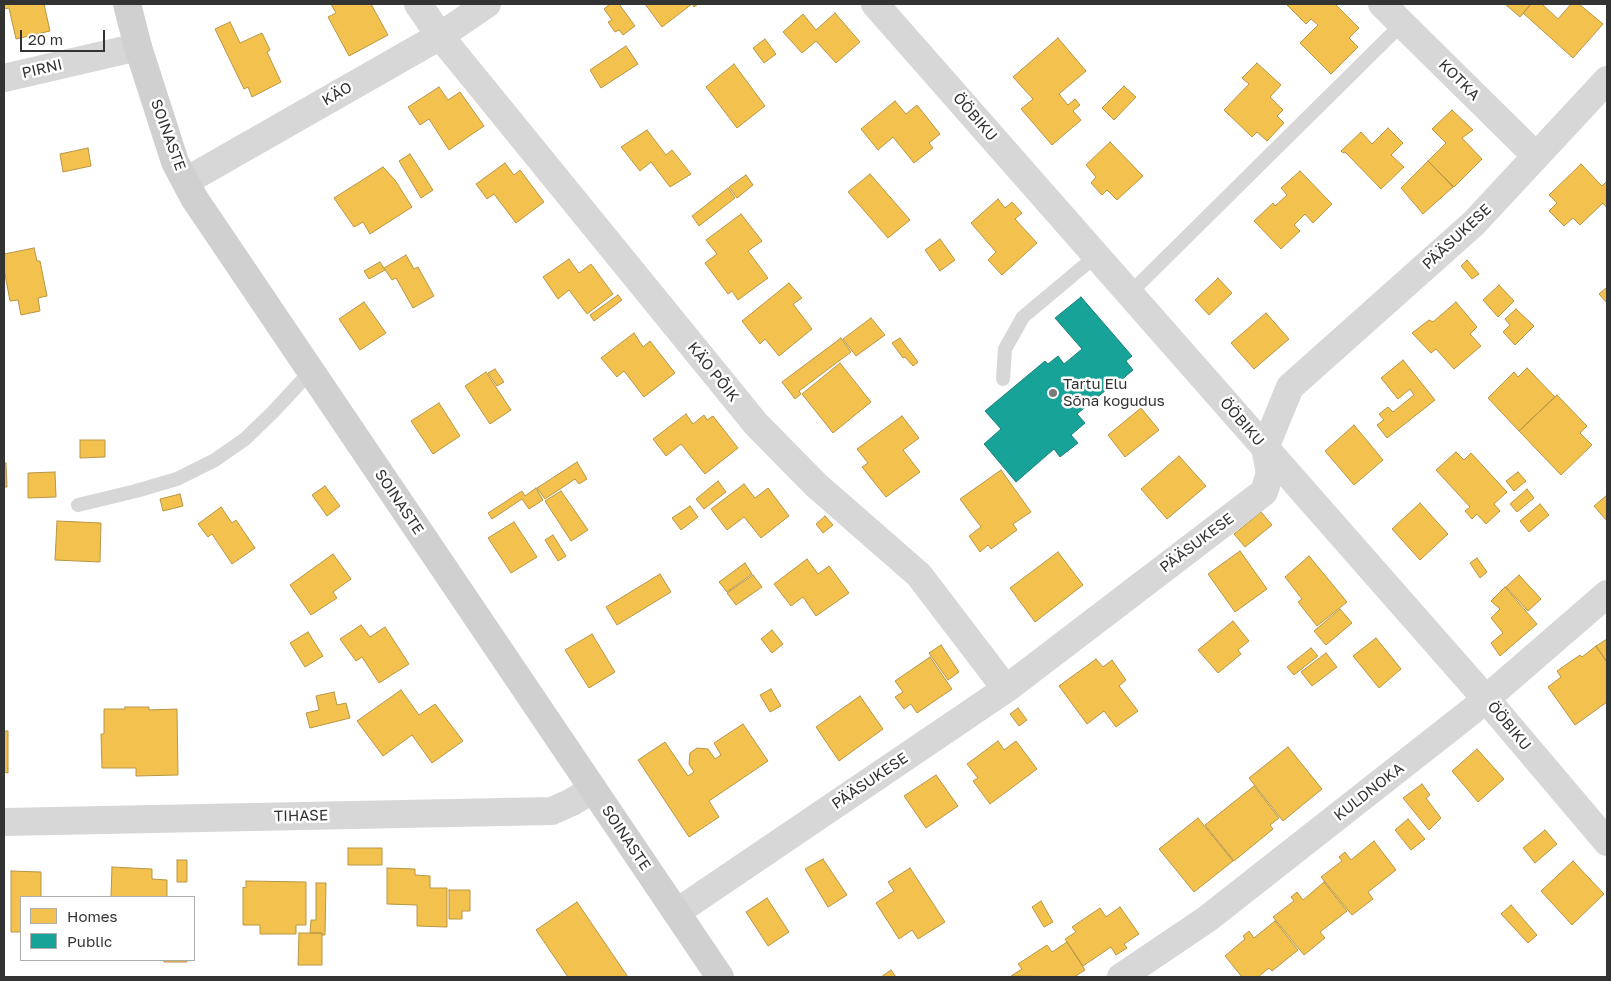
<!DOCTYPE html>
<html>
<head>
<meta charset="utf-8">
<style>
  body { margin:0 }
  #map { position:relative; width:1611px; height:981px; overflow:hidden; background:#fff; font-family:"Golos Text",sans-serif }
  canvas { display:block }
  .frame { position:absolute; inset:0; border:5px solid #333; pointer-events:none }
  .legend { position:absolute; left:20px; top:896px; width:175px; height:65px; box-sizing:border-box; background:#fff; border:1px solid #adadad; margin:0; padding:6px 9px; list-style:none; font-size:15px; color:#333 }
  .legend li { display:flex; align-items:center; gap:10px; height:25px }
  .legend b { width:25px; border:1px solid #adadad }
  .scale { position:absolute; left:20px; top:30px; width:85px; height:22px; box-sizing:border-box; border:2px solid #333; border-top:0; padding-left:6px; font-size:15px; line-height:18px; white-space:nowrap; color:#333; -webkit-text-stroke:4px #fff; paint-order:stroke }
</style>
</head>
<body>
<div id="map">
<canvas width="1611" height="981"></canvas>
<div class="frame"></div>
<ul class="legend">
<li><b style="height:14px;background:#f2c14e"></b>Homes</li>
<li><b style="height:14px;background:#17a398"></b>Public</li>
</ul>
<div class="scale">20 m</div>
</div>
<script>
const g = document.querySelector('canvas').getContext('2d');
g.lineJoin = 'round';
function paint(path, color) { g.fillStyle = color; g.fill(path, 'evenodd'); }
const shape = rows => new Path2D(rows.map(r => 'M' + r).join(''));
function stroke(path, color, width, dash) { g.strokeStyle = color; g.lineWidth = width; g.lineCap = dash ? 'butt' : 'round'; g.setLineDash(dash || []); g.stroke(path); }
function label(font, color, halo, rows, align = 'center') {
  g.font = font + ' "Golos Text",sans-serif'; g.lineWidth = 5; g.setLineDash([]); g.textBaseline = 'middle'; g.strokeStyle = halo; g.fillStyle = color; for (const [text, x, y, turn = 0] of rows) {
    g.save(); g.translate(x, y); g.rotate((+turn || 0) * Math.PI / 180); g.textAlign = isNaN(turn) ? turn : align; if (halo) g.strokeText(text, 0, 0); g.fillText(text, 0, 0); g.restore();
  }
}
const homes = shape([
  [4,4,44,4,50,31,16,39,9,8,4,9,4,4],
  [331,4,371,4,388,35,349,56,328,17,336,13,331,4],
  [610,4,619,4,635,26,623,35,619,30,615,32,608,22,612,20,604,9,610,4],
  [645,4,698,4,694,7,692,4,662,27,645,4],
  [1286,4,1335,4,1359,28,1349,38,1358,47,1331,74,1300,43,1318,25,1311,19,1306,24,1286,4],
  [1505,4,1531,4,1520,17,1505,4],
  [1531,4,1542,4,1558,19,1571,4,1579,4,1603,24,1573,58,1523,13,1531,4],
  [835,13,860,42,836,63,816,41,802,53,783,32,803,14,816,30,835,13],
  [230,22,240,43,262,33,270,50,267,52,281,82,252,97,248,87,244,89,215,29,230,22],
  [1058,38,1086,71,1059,94,1068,105,1075,99,1080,105,1073,111,1081,120,1052,145,1021,109,1033,99,1013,77,1058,38],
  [765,39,776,54,764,63,753,48,765,39],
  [626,46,638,64,601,88,590,70,626,46],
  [1257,63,1281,85,1270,97,1283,110,1277,116,1284,123,1267,141,1257,132,1252,137,1224,110,1249,84,1242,78,1257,63],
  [734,64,765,106,737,128,706,87,734,64],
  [1124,86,1136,97,1114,120,1102,108,1124,86],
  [439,87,448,100,460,92,484,126,449,150,429,119,420,125,408,107,439,87],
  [895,101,906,114,917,105,940,134,929,143,933,148,914,163,893,137,878,150,861,129,895,101],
  [1452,110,1473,130,1462,138,1482,159,1454,187,1428,161,1446,143,1432,129,1452,110],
  [1388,128,1403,143,1391,155,1404,167,1381,189,1345,152,1343,153,1341,151,1361,132,1372,144,1388,128],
  [647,130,666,155,672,150,691,174,670,187,651,162,640,171,621,147,647,130],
  [1110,142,1143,176,1117,200,1107,190,1102,195,1091,183,1096,177,1086,165,1110,142],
  [88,148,91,166,63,172,60,154,88,148],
  [410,154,433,190,421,198,399,161,410,154],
  [1428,161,1453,187,1423,214,1401,188,1428,161],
  [505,163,514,175,520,170,544,202,516,223,494,194,487,199,476,184,505,163],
  [1581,164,1602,186,1607,181,1607,208,1603,203,1580,225,1573,218,1564,226,1549,211,1557,203,1549,195,1581,164],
  [383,167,395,180,412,207,370,234,363,222,354,227,334,198,383,167],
  [1300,171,1332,204,1313,223,1305,214,1294,225,1300,231,1281,249,1254,221,1273,203,1275,206,1287,195,1281,188,1300,171],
  [870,174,910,220,888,238,848,192,870,174],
  [746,175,753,185,737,198,729,187,746,175],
  [728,188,735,198,699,226,692,216,728,188],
  [998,199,1005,208,1012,202,1022,213,1015,219,1037,243,1002,275,988,260,996,252,971,223,998,199],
  [741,214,762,241,748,251,768,278,738,300,732,291,728,294,705,263,717,254,706,240,741,214],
  [940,239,955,260,940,271,925,250,940,239],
  [34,248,37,261,40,261,47,296,38,298,40,311,21,315,18,300,10,301,4,269,4,254,34,248],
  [406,255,414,269,418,267,434,296,413,308,396,278,392,280,384,268,406,255],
  [569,259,579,273,591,264,613,294,587,314,569,290,558,299,543,277,569,259],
  [1467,260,1479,274,1472,279,1461,266,1467,260],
  [380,262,385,270,369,279,364,271,380,262],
  [1218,278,1232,293,1209,315,1195,300,1218,278],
  [789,283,802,298,793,304,812,329,779,356,765,339,760,344,742,321,789,283],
  [1499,285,1514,301,1498,317,1483,300,1499,285],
  [1607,287,1607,303,1599,294,1607,287],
  [618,295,622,300,594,321,590,315,618,295],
  [364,302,386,333,360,350,339,319,364,302],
  [1456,302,1477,327,1470,334,1481,346,1454,369,1436,349,1431,353,1412,333,1429,320,1433,322,1456,302],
  [1516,309,1534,326,1515,345,1503,332,1510,325,1505,319,1516,309],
  [1266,313,1289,339,1254,369,1231,343,1266,313],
  [871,318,885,335,856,356,843,339,871,318],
  [634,333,643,347,650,341,675,373,644,397,624,371,617,377,601,358,634,333],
  [841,338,851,352,799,391,801,394,795,399,782,382,841,338],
  [900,338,918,362,913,366,905,357,903,358,892,343,900,338],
  [1403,360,1435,400,1387,438,1377,425,1384,420,1379,414,1388,407,1393,412,1414,395,1410,389,1398,399,1381,378,1403,360],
  [840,363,871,402,833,433,802,394,840,363],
  [1527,368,1555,397,1519,431,1488,398,1514,372,1518,377,1527,368],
  [495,369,504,382,497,386,488,373,495,369],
  [486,372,511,410,490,424,465,386,486,372],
  [1557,395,1587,426,1580,433,1592,445,1561,475,1519,431,1557,395],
  [439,403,460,436,433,454,411,421,439,403],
  [1141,408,1159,430,1125,457,1108,435,1141,408],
  [686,414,693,424,704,415,707,420,713,416,738,448,705,474,681,444,666,456,653,439,686,414],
  [902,416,919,438,903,450,920,472,886,497,862,467,868,463,857,449,902,416],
  [1354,425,1383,460,1354,485,1325,451,1354,425],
  [80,440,105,440,105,457,80,458,80,440],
  [1456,452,1464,460,1471,453,1507,492,1494,504,1500,511,1486,524,1477,514,1472,519,1465,511,1470,507,1436,470,1456,452],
  [1179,456,1206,486,1167,519,1141,489,1179,456],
  [577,462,587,479,579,484,575,479,545,499,537,488,577,462],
  [6,463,7,487,4,487,4,464,6,463],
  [1001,470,1031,512,1013,524,1017,530,991,549,988,545,980,552,969,536,981,527,960,499,1001,470],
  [55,472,56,497,28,498,28,473,55,472],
  [1518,472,1526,481,1514,491,1506,481,1518,472],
  [718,481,726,492,704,509,696,499,718,481],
  [744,484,755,498,768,488,789,516,761,538,744,517,727,530,711,509,744,484],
  [325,486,340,506,327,516,312,495,325,486],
  [536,488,543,500,529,509,522,499,492,519,488,513,522,491,525,496,536,488],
  [1527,489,1534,498,1517,512,1510,504,1527,489],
  [561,491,588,530,571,541,545,501,561,491],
  [180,494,183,506,163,511,160,499,180,494],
  [1607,495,1607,521,1594,506,1607,495],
  [1420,503,1448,534,1420,560,1392,529,1420,503],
  [1540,504,1549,515,1529,532,1520,521,1540,504],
  [690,506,698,517,681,530,672,518,690,506],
  [221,507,232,523,236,520,255,548,232,564,212,534,208,537,198,524,221,507],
  [1261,512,1272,525,1245,547,1234,534,1261,512],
  [825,516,833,525,823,533,816,524,825,516],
  [57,521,101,523,100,562,55,560,57,521],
  [514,522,537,557,511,573,488,538,514,522],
  [553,535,566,556,558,561,545,540,553,535],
  [1240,551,1267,589,1235,612,1208,574,1240,551],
  [1058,552,1083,585,1035,622,1010,588,1058,552],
  [333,554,351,579,333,592,337,598,311,615,290,585,333,554],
  [1309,556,1347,602,1317,626,1298,602,1302,599,1285,577,1309,556],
  [1477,558,1487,572,1480,578,1470,563,1477,558],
  [807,559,818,574,829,566,849,593,816,616,803,597,791,606,774,584,807,559],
  [745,563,752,574,727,592,719,582,745,563],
  [660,574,671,592,617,625,606,607,660,574],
  [753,575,762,587,736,605,727,593,753,575],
  [1519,575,1541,599,1528,611,1506,587,1519,575],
  [1505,587,1537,624,1500,656,1491,643,1503,633,1491,618,1500,609,1491,601,1505,587],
  [1340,609,1352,623,1326,645,1314,631,1340,609],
  [1233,621,1249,641,1238,650,1241,654,1218,673,1198,650,1233,621],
  [361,625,370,637,385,627,409,664,379,683,362,657,356,661,340,639,361,625],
  [772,630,783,644,772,653,761,639,772,630],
  [308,632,323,656,305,667,290,643,308,632],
  [592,634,615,672,589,688,565,650,592,634],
  [1376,638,1401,669,1379,688,1353,656,1376,638],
  [1607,639,1607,662,1596,646,1607,639],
  [941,645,959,672,948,680,929,653,941,645],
  [1596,646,1607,662,1607,702,1575,725,1548,687,1561,677,1557,671,1580,655,1582,657,1596,646],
  [1311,648,1318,656,1294,675,1287,667,1311,648],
  [1326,653,1337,667,1312,686,1301,672,1326,653],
  [930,657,952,689,917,713,911,704,904,709,895,697,903,692,895,681,930,657],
  [1096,659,1103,667,1112,660,1126,680,1119,686,1138,711,1116,727,1104,711,1087,724,1059,686,1096,659],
  [771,689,781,706,770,712,760,695,771,689],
  [401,690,419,715,435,704,463,741,432,763,412,735,383,756,357,721,401,690],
  [334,692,337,705,346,703,350,718,310,728,306,713,319,710,316,696,334,692],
  [860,696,883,729,839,761,816,727,860,696],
  [125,707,149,707,149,710,177,709,178,775,136,776,136,768,102,768,101,734,104,734,104,709,125,709,125,707],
  [1018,708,1027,720,1019,726,1010,714,1018,708],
  [743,724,768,761,709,801,719,817,689,837,638,760,665,742,688,776,694,772,689,764,690,753,697,748,708,749,715,759,721,755,714,743,743,724],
  [4,731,8,731,8,773,4,772,4,731],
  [998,741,1004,750,1016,741,1037,769,990,804,973,781,978,778,967,764,998,741],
  [1288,747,1322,789,1283,821,1249,778,1288,747],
  [1477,749,1504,779,1478,802,1452,771,1477,749],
  [936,775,958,806,926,828,904,796,936,775],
  [1422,784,1430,795,1426,798,1441,818,1429,830,1403,798,1422,784],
  [1254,786,1279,818,1270,825,1273,829,1234,861,1205,825,1254,786],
  [1198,818,1233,861,1194,892,1159,849,1198,818],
  [1408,819,1425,839,1411,850,1395,830,1408,819],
  [1545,830,1557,844,1535,863,1523,848,1545,830],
  [1374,841,1396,870,1368,892,1373,899,1352,915,1321,877,1342,861,1339,857,1345,852,1351,860,1374,841],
  [348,848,382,848,382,865,348,865,348,848],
  [823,859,847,895,828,907,805,869,823,859],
  [177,860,187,860,187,882,177,882,177,860],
  [1573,861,1604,894,1572,925,1541,891,1573,861],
  [112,867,152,869,152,879,167,880,167,897,111,897,112,867],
  [387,868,415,869,415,875,430,876,430,888,447,888,447,927,417,926,417,905,387,904,387,868],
  [910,868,945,922,918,939,912,930,899,939,876,903,894,891,888,882,910,868],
  [11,871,41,872,41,897,21,897,21,932,11,932,11,871],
  [246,881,306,882,306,925,296,925,296,934,260,934,260,925,243,925,243,887,246,888,246,881],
  [1324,882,1347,911,1320,932,1325,938,1304,955,1273,917,1294,901,1291,897,1297,892,1303,900,1324,882],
  [316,883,326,883,325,935,322,935,322,933,310,933,311,920,316,920,316,883],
  [449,890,470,890,470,911,462,911,462,919,449,919,449,890],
  [767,898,789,932,768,946,746,912,767,898],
  [1041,901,1053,922,1044,927,1032,907,1041,901],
  [577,902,628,977,568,977,536,930,577,902],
  [1511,905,1537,935,1528,943,1501,914,1511,905],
  [1120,907,1139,934,1124,944,1127,948,1116,955,1111,947,1083,966,1065,939,1076,932,1072,927,1100,908,1106,917,1120,907],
  [1275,921,1298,950,1272,971,1269,968,1258,977,1242,977,1225,956,1245,939,1243,936,1249,931,1254,938,1275,921],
  [299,933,322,933,322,965,298,965,299,933],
  [1067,942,1085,970,1074,977,1011,976,1022,969,1018,964,1047,945,1052,952,1067,942],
  [164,960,187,960,187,962,164,962,164,960],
  [891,970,896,977,881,977,891,970]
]);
const public = shape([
  [1081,297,1132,356,1126,361,1133,370,1119,382,1118,380,1077,414,1085,423,1071,435,1078,443,1060,457,1054,449,1016,482,984,444,1001,429,985,411,1045,361,1048,364,1058,356,1064,364,1082,349,1055,318,1081,297]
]);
const lane = shape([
  [1130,293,1402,24],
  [1003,379,1005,349,1023,317,1097,255],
  [78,505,136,491,177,479,215,460,245,439,273,412,311,371]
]);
const street = shape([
  [418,4,440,36,756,424,816,485,919,575,1006,689],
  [875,4,1486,699,1607,842],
  [1382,4,1536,156],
  [4,78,138,47],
  [186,181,440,36,487,4],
  [4,822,552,811,572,802,593,789],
  [677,912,1006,689,1264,492,1270,473,1265,448,1290,387,1474,223,1607,80],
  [1121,977,1207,919,1473,710,1607,594]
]);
const secondary = shape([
  [127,4,138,47,175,162,194,198,720,977]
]);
const markers = [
  [1053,393,5,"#7a7a7a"]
];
const streetNames = [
  ["PIRNI",42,69,-13],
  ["KOTKA",1459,80,45],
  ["KÄO",337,94,-30],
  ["ÖÖBIKU",975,117,49],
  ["SOINASTE",168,135,70],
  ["PÄÄSUKESE",1457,237,-43],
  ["KÄO PÕIK",713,372,51],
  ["ÖÖBIKU",1242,422,49],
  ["SOINASTE",399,502,56],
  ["PÄÄSUKESE",1197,543,-37],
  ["ÖÖBIKU",1509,726,50],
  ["PÄÄSUKESE",870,781,-34],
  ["KULDNOKA",1369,792,-38],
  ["TIHASE",301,816,-1],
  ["SOINASTE",626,838,56]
];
const poiNames = [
  ["Tartu Elu",1063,384],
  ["Sõna kogudus",1063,401]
];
paint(homes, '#f2c14e');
stroke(homes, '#b99646', 1);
paint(public, '#17a398');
stroke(public, '#1f817a', 1);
stroke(lane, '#d7d7d7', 14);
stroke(street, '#d7d7d7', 28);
stroke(secondary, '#d0d0d0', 28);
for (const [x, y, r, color] of markers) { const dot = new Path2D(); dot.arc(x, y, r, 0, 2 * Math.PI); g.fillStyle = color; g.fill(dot); stroke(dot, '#fff', 2); }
label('15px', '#333', '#fff', streetNames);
label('15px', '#333', '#fff', poiNames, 'left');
</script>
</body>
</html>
